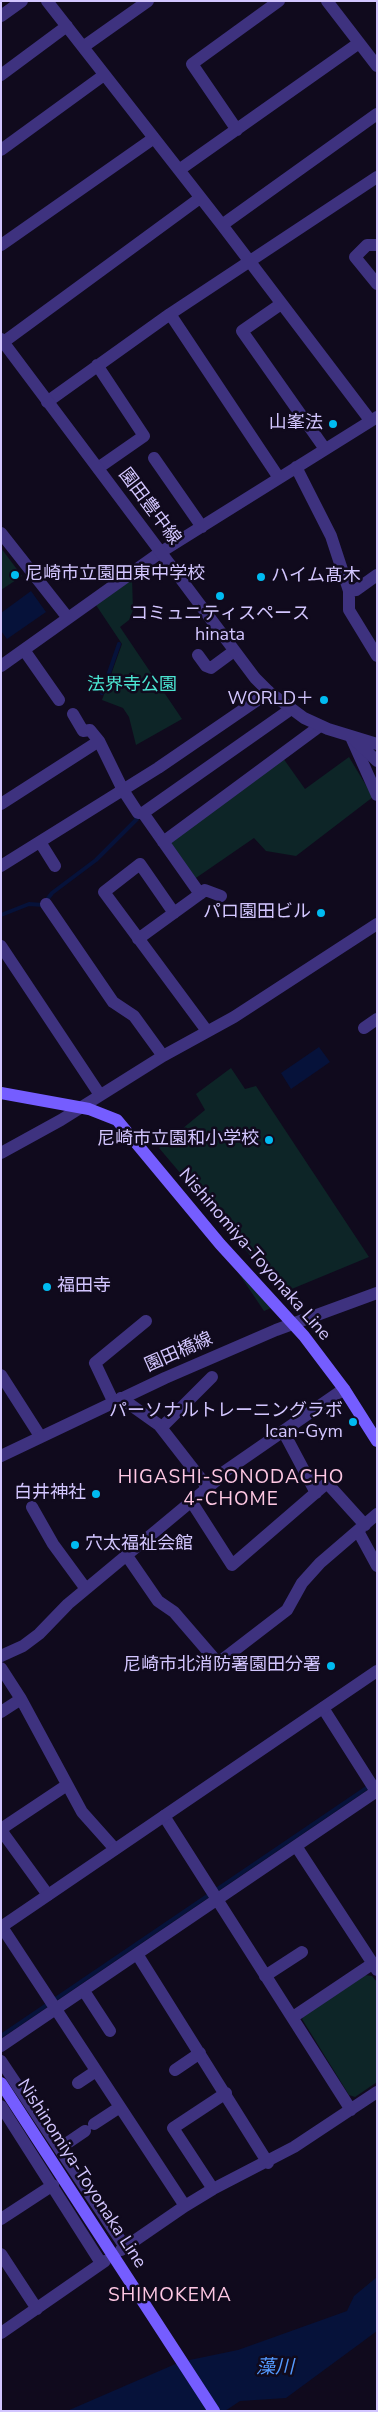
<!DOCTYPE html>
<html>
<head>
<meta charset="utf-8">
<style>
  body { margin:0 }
  #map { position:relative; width:378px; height:2412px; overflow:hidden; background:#100a1d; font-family:"Nunito Sans",sans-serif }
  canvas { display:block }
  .frame { position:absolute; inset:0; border:2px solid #d3c6ff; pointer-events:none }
</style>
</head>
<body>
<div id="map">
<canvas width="378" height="2412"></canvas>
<div class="frame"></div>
</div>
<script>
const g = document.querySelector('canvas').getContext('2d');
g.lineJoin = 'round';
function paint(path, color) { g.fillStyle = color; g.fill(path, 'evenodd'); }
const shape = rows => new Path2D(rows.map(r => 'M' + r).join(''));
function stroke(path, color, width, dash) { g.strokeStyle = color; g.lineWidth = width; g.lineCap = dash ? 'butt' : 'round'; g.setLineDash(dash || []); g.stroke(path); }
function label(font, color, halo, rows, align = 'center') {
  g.font = font + ' "Nunito Sans","Noto Sans JP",sans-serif'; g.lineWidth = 5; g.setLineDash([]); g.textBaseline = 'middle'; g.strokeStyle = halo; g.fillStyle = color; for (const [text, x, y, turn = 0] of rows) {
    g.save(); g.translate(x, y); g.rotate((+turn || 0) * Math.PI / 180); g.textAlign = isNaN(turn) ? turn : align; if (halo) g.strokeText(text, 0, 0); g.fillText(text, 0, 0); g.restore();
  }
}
const green = shape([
  [1,548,22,576,1,590],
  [132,578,133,610,129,620,120,627,182,719,136,745,129,717,123,708,102,700,122,644,96,605],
  [349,757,373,797,296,856,266,851,254,838,193,880,168,844,283,758,305,789],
  [231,1068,245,1089,256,1086,369,1257,282,1293,159,1148,205,1110,196,1094],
  [231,1262,271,1308,264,1311],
  [365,1975,372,1976,377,1982,377,2082,355,2097,349,2095,302,2019,304,2015]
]);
const water = shape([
  [31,591,46,612,7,639,1,631,1,613],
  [319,1047,330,1062,291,1089,281,1073],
  [377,2277,377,2331,286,2398,240,2401,225,2411,67,2411,180,2362,238,2350,347,2311,354,2296]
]);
const stream = shape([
  [102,693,119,644],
  [1,915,29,904,43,905,52,893,96,860,137,819,135,816],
  [1,2036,377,1781]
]);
const minor = shape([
  [47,1,222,225,370,420],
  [327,1,377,66],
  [1,16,22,1],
  [83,47,148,1],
  [1,75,67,26],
  [237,130,192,64,279,1],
  [1,150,104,75],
  [179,170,359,43],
  [222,225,377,114],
  [1,245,154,138],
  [377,245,367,245,355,257,377,284],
  [281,304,242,331,325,449],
  [170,314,279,478],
  [1,344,200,198],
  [97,365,144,436,98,468],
  [47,402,170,314,377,177],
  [154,458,202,527],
  [296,467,331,536,349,591,349,610,377,656],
  [1,533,68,618],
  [349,591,356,590,377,575],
  [24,650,59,700],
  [198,655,206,666,211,668,234,651],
  [1,666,161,552,377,417],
  [73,714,83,731,90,730,99,741,123,790,138,813,143,813,200,894,138,939],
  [351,737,377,795],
  [1,804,99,741],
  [143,813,291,709],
  [40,842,55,866],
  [163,842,320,726],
  [1,866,158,768,269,692],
  [200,894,205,890,221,896],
  [46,904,113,1002,134,1016,163,1056],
  [174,913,140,864,104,892,207,1031],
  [1,946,100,1095],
  [364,1028,377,1019],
  [1,1153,61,1120,163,1056,234,1017,377,924],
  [1,1375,40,1436],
  [121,1398,159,1425,208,1488],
  [113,1401,95,1363,146,1321],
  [162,1427,212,1377],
  [283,1431,316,1493],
  [191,1501,232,1565,327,1483,365,1525],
  [32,1507,53,1544,86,1589],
  [358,1531,377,1566],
  [127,1556,158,1601,174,1612,218,1663,287,1610,302,1583,320,1563,377,1514],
  [1,1656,23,1646,39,1634,68,1604,217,1480,224,1472,344,1389],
  [1,1668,21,1699,82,1812,115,1849],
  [323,1708,377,1793],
  [1,1712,21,1699],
  [164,1816,351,2110],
  [296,1846,377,1970],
  [48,1895,3,1833,4,1827,67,1785],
  [2,1927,185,2206],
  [137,1954,268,2163],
  [265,1976,302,1952],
  [84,1991,110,2031],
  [293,2017,372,1964],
  [1,2046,377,1791],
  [1,2061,125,2247],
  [175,2070,200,2053],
  [78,2083,96,2071],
  [1,2106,101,2263],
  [94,2124,120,2107],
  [60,2148,85,2131],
  [213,2189,173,2128,226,2093],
  [1,2219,53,2185],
  [121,2250,185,2206,213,2189,294,2147,377,2092],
  [1,2254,37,2309],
  [1,2333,105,2261]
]);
const tertiary = shape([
  [1,339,255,678,269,692,304,718,328,729,377,744],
  [355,740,377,761],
  [1,1456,165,1378,276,1330,377,1293],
  [1,1927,377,1671]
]);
const secondary = shape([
  [1,1093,89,1109,117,1120,220,1244,304,1336,344,1389,377,1441],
  [1,2083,214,2411]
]);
const markers = [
  [333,424,5,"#00bbf1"],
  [15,575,5,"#00bbf1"],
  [261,577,5,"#00bbf1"],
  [220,596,5,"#00bbf1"],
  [324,700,5,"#00bbf1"],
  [321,913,5,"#00bbf1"],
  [269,1140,5,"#00bbf1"],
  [47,1287,5,"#00bbf1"],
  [353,1422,5,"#00bbf1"],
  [96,1494,5,"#00bbf1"],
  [75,1545,5,"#00bbf1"],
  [331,1666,5,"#00bbf1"]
];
const poiNames = [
  ["山峯法",323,424],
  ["尼崎市立園田東中学校",25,575,"left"],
  ["ハイム髙木",271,577,"left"],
  ["コミュニティスペース",220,615,"center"],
  ["hinata",220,636,"center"],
  ["WORLD＋",314,700],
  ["パロ園田ビル",311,913],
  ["尼崎市立園和小学校",259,1140],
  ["福田寺",57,1287,"left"],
  ["パーソナルトレーニングラボ",343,1412],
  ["Ican-Gym",343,1433],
  ["白井神社",86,1494],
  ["穴太福祉会館",85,1545,"left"],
  ["尼崎市北消防署園田分署",321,1666]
];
const streetNames = [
  ["園田豊中線",149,507,53],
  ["Nishinomiya-Toyonaka Line",254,1255,49],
  ["園田橋線",179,1353,-24],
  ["Nishinomiya-Toyonaka Line",81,2174,57]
];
const parkNames = [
  ["法界寺公園",132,686]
];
const neighbourhoodNames = [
  ["HIGASHI-SONODACHO",231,1478],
  ["4-CHOME",231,1500],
  ["SHIMOKEMA",170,2296]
];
const waterNames = [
  ["藻川",275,2368]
];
paint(green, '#0d2527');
paint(water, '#06123a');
stroke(stream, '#06123a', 4);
stroke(minor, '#3e327f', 12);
stroke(tertiary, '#3e327f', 12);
stroke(secondary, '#755dff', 12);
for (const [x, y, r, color] of markers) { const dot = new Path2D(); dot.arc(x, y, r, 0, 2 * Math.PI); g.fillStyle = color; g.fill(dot); stroke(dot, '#100a1d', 2); }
label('18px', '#d3c6ff', '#100a1d', poiNames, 'right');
label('18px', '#d3c6ff', '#100a1d', streetNames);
label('18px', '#4be5d2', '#100a1d', parkNames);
g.letterSpacing = '1px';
label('19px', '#ffc8e4', '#100a1d', neighbourhoodNames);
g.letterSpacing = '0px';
label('italic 19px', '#549aff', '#100a1d', waterNames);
</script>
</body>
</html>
